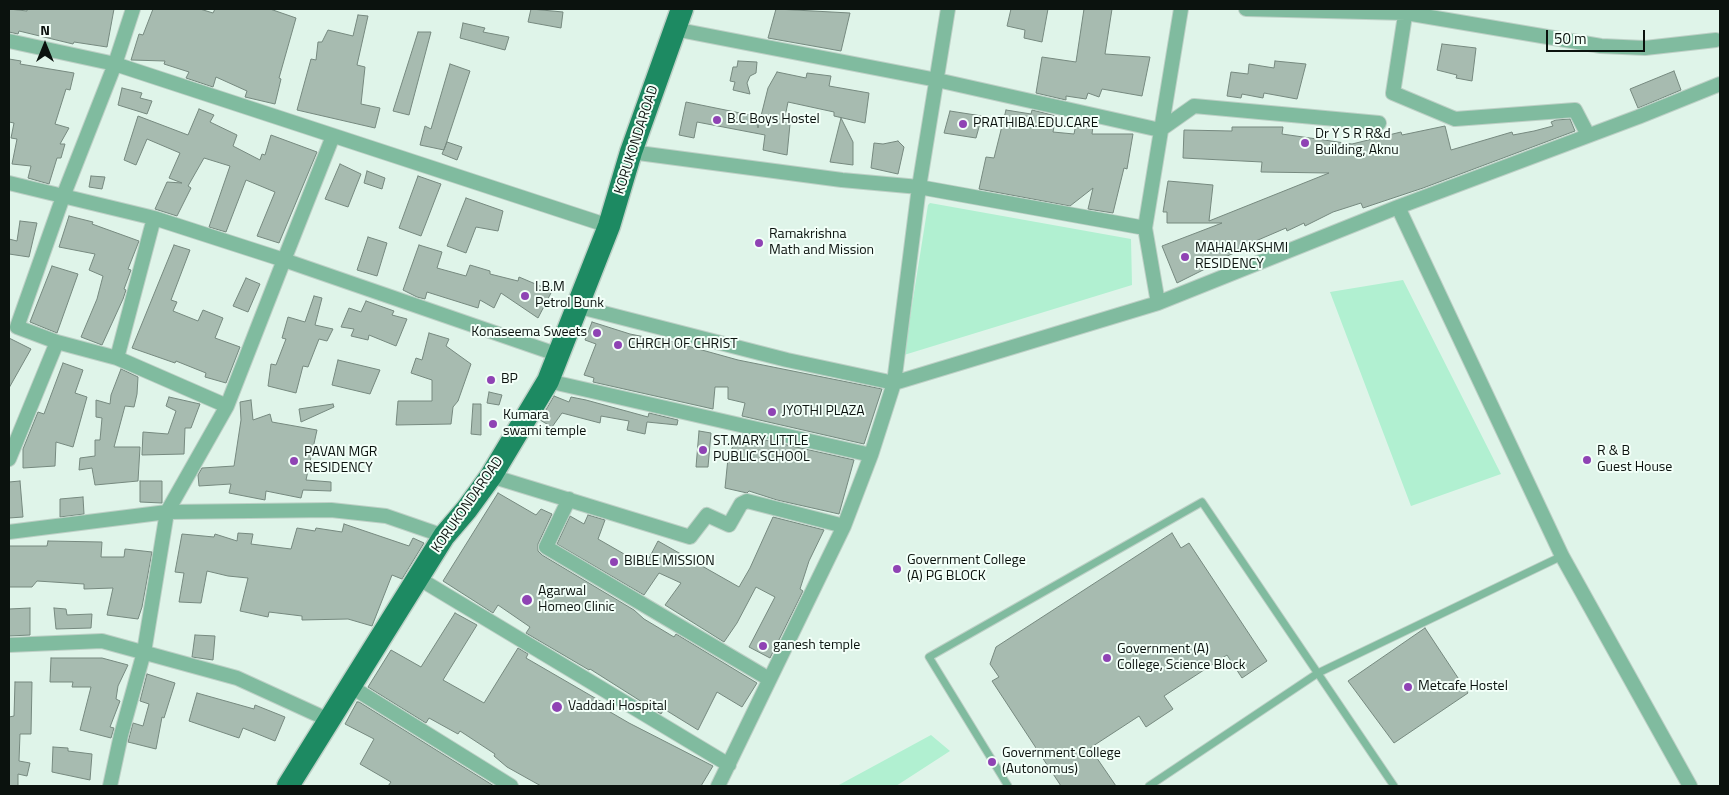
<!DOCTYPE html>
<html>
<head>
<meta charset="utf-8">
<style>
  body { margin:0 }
  #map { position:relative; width:1729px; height:795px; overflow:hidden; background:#dff4e9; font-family:"Titillium Web",sans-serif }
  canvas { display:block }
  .frame { position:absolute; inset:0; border:10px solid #0b120e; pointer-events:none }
  .north { position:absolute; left:20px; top:20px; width:50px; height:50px; -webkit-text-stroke:4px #f2fff8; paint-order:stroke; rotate:0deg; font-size:14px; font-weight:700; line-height:20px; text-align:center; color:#0b120e }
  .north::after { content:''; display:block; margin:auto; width:18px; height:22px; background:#0b120e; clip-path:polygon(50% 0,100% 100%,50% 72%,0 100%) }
  .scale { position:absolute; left:1546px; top:30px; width:99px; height:22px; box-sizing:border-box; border:2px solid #0b120e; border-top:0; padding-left:6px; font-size:15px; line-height:18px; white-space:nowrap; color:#0b120e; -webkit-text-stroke:4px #f2fff8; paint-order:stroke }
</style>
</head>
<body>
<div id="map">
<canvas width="1729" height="795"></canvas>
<div class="frame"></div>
<div class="north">N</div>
<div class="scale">50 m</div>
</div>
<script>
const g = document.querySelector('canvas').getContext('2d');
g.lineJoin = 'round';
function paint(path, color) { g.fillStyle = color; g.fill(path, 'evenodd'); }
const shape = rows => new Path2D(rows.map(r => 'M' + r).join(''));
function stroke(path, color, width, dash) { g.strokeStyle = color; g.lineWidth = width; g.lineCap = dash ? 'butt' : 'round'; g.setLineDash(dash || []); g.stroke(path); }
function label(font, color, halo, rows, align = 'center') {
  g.font = font + ' "Titillium Web",sans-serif'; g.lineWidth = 4; g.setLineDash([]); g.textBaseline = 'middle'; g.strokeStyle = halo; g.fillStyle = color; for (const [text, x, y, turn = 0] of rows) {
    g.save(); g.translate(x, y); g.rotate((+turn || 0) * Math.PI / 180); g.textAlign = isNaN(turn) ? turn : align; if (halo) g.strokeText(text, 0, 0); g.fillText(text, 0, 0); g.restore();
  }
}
const green = shape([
  [930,203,1131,239,1132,285,904,355,928,205],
  [1403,280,1501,474,1411,506,1330,292],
  [931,735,950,751,896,786,837,786]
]);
const building = shape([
  [9,9,27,11,27,9,114,9,107,47,74,42,73,44,19,31,18,34,9,32,9,9],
  [153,9,200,9,213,13,215,9,270,9,296,18,279,78,281,79,275,104,245,97,247,91,216,77,213,87,186,78,189,72,164,64,165,61,131,60,139,34,143,35,153,9],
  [531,9,563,12,561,28,528,22,531,9],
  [776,9,850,13,841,51,768,38,776,9],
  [1011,9,1048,9,1042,42,1024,38,1025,30,1007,26,1011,9],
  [1084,9,1112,9,1105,54,1150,57,1142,96,1102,89,1099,97,1088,93,1086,99,1066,96,1066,100,1036,93,1042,57,1076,62,1084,9],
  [358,15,368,16,357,65,365,67,361,104,380,108,375,128,297,110,311,59,316,60,318,42,322,42,328,30,353,36,358,15],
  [463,23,485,28,483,32,509,37,505,50,460,38,463,23],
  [418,32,431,32,409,115,393,111,418,32],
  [1442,44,1476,48,1472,81,1456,78,1457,75,1437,70,1442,44],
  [9,59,21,61,20,64,74,73,70,90,66,89,55,124,69,128,60,144,65,144,61,158,57,158,49,184,28,178,31,166,12,164,17,139,11,138,14,123,9,122,9,59],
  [738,61,757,62,756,73,750,76,747,83,750,94,733,90,735,82,730,81,733,67,737,67,738,61],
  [1275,61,1306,64,1297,99,1264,93,1263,98,1242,94,1241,98,1227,96,1231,72,1248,74,1249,64,1274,68,1275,61],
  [450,64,470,71,444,150,420,145,425,126,431,129,450,64],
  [1674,71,1681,90,1638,108,1630,89,1674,71],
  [777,72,806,78,807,73,831,76,829,86,869,93,865,123,834,116,834,112,788,102,784,122,790,124,787,155,763,150,765,135,697,122,694,138,679,135,686,102,755,116,758,128,768,88,777,72],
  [122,88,142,93,140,98,152,101,147,114,118,105,122,88],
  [199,109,214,115,210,122,237,135,233,146,260,160,262,154,265,155,271,135,317,152,279,243,257,236,275,192,246,180,226,232,209,227,230,166,204,158,188,186,191,188,177,216,155,209,167,182,182,183,169,178,180,153,147,139,136,165,124,160,138,116,188,135,199,109],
  [1006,110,1031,114,1032,110,1056,116,1053,132,1074,134,1076,124,1093,126,1092,134,1133,134,1127,169,1124,168,1113,213,1088,209,1093,188,1070,206,979,189,986,157,994,158,1006,110],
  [950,111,982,116,976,138,944,133,950,111],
  [841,118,853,142,853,165,830,162,841,118],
  [1570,119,1575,131,1423,188,1363,208,1361,203,1333,212,1305,226,1304,223,1287,231,1286,228,1237,249,1239,251,1206,265,1207,268,1177,283,1162,246,1222,223,1167,223,1167,212,1163,212,1168,181,1213,185,1209,221,1329,173,1261,172,1262,162,1183,158,1184,130,1232,131,1232,127,1283,127,1282,134,1352,144,1401,132,1402,135,1445,126,1451,150,1512,132,1513,135,1534,131,1553,126,1551,122,1556,120,1570,119],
  [898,141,904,147,898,174,871,168,874,143,883,144,898,141],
  [447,142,462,147,457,160,442,154,447,142],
  [340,164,361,174,348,207,325,199,340,164],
  [367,171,385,178,382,189,364,183,367,171],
  [91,176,105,177,102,189,89,187,91,176],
  [418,176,441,184,421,236,399,228,418,176],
  [466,198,503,211,498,231,476,227,466,253,447,246,466,198],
  [69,216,93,222,92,224,139,241,128,269,131,270,124,289,126,290,123,299,102,345,81,337,97,299,103,276,89,270,95,254,59,247,69,216],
  [20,221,37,223,29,257,9,254,9,239,17,241,20,221],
  [368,237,387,243,377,276,357,270,368,237],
  [174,245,190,250,171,300,177,302,173,311,198,321,203,310,223,318,215,338,240,347,226,383,205,377,206,373,176,361,175,363,132,348,174,245],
  [419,245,442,252,437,268,466,276,470,265,490,271,490,274,518,281,519,277,552,291,538,318,501,293,494,308,480,300,478,308,427,292,425,299,417,297,403,290,419,245],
  [52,266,78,274,57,333,30,322,52,266],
  [246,278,260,284,248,312,233,306,246,278],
  [314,296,322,298,315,325,333,329,327,341,319,339,308,367,303,366,296,393,268,386,271,364,276,365,286,339,282,338,288,317,305,322,314,296],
  [366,301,394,311,392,315,407,319,396,346,369,335,368,340,351,336,354,329,341,327,349,308,361,312,366,301],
  [592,322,630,334,655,339,655,337,738,360,882,389,864,444,742,416,745,403,728,399,728,387,715,387,713,409,593,382,594,378,584,375,596,344,585,340,592,322],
  [429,333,449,339,446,346,471,364,458,401,453,407,451,424,396,425,398,401,432,401,432,380,411,373,416,358,422,360,429,333],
  [9,338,31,349,9,388,9,338],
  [338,360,380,370,370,394,332,385,338,360],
  [63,363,83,370,75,393,87,397,73,447,56,442,55,466,23,468,23,449,38,412,44,414,63,363],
  [121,369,138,377,137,394,134,407,125,406,114,447,140,447,138,481,95,485,92,468,79,470,80,458,95,456,95,440,100,440,102,418,96,417,96,400,110,404,111,395,121,369],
  [489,392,502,395,499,405,487,403,489,392],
  [554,396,569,402,571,397,586,400,648,417,649,413,678,420,677,425,647,422,645,434,627,430,629,421,601,416,600,423,562,413,552,427,540,420,554,396],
  [169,397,200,404,191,428,185,428,184,454,142,455,143,432,168,434,176,411,166,406,169,397],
  [251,400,253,420,270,414,272,422,317,430,306,480,331,482,331,491,303,490,301,498,266,491,265,500,229,493,231,484,199,486,198,475,202,468,234,466,241,420,240,402,251,400],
  [333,404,334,407,301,422,299,409,333,404],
  [473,404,481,404,481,435,471,434,473,404],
  [699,431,711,433,708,467,696,467,699,431],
  [738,434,854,460,839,514,777,500,749,491,747,493,725,488,728,458,738,434],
  [20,481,23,517,9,518,9,482,20,481],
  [140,481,162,481,162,503,140,502,140,481],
  [498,493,536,515,541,509,552,514,538,544,538,551,542,555,634,610,644,619,674,637,676,634,757,683,742,707,717,692,698,730,664,709,661,714,590,669,589,670,526,633,530,627,498,605,493,613,443,581,498,493],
  [83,497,84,514,60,517,60,499,83,497],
  [588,515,605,520,598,539,645,566,658,541,739,587,750,568,773,517,824,530,809,561,800,589,803,591,770,658,749,647,775,597,756,587,737,623,724,642,665,605,681,583,659,573,644,595,557,544,570,516,584,524,588,515],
  [344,524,409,546,413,538,424,543,402,579,392,575,372,626,348,619,302,620,302,616,269,612,268,617,240,611,248,578,228,576,207,571,201,603,179,602,184,573,175,572,182,534,214,537,215,534,237,541,238,533,253,534,251,544,291,549,297,528,315,531,316,528,342,532,344,524],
  [1172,533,1181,548,1189,543,1267,661,1242,678,1227,655,1164,696,1173,709,1146,727,1139,716,1090,748,1116,786,1061,786,992,681,999,677,990,664,996,647,1172,533],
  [48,541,102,542,101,557,124,557,125,549,152,552,142,607,138,619,107,615,113,588,84,589,84,584,37,581,32,587,9,587,9,546,47,546,48,541],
  [30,608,30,635,9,636,9,609,30,608],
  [54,608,66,609,67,615,92,614,91,628,56,629,54,608],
  [455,613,477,625,443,680,484,703,518,648,528,654,526,658,607,705,605,709,629,723,713,766,701,786,541,786,507,767,494,756,495,754,460,731,458,734,429,718,426,723,368,687,391,650,421,667,455,613],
  [1425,628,1468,693,1394,743,1348,681,1425,628],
  [195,635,215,636,213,660,192,657,195,635],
  [51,658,102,658,128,665,118,686,116,699,120,701,110,727,114,728,111,738,80,730,91,687,72,687,73,682,50,682,51,658],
  [147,674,175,683,164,718,162,717,156,749,128,742,133,723,143,726,149,704,140,701,147,674],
  [15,682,32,682,31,734,20,734,19,761,30,763,27,776,18,774,18,786,9,786,9,717,14,716,15,682],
  [197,693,254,709,255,705,285,717,275,741,243,728,239,738,189,721,197,693],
  [357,702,359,702,494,786,388,786,391,782,360,764,374,739,345,724,357,702],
  [53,747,68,748,68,751,92,754,90,780,52,772,53,747]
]);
const service = shape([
  [1008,786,929,657,1202,502,1394,786],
  [1149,786,1318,673,1562,556]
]);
const minor = shape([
  [1246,9,1406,13,1601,46,1645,48,1716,40],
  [1406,9,1393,93,1455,119,1575,110,1588,135],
  [674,29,937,80,1160,130,1194,106,1379,123],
  [9,41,115,64,609,226],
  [631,152,842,180,919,187,1145,228],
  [9,183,154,218,284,260,333,136],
  [1398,207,1562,556,1690,786],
  [1158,303,1145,228,1181,9],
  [576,306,787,360,894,383,919,187,948,9],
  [57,342,117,358,227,406],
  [117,358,154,218],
  [548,381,871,455],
  [9,459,57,342,17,327,64,194,115,64,133,9],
  [491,476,690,537,707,515,729,525,741,504,747,501,844,526],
  [569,499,546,547,769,679],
  [9,532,167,512,331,510,386,516,444,536],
  [418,578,729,765],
  [9,645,102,641,237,678,329,720],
  [350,686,511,786],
  [110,786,121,735,144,652,167,512,227,406,284,260,559,355],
  [718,786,844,526,871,455,894,383,1158,303,1398,207,1638,117,1720,84]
]);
const primary = shape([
  [288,786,444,536,467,509,491,476,548,381,609,226,631,152,682,9]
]);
const markers = [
  [717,120,5,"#8f43b4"],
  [963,124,5,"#8f43b4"],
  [1305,143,5,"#8f43b4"],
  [759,243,5,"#8f43b4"],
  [1185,257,5,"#8f43b4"],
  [525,296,5,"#8f43b4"],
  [597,333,5,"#8f43b4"],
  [618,345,5,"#8f43b4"],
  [491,380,5,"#8f43b4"],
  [772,412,5,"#8f43b4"],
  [493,424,5,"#8f43b4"],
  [703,450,5,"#8f43b4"],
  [1587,460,5,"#8f43b4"],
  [294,461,5,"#8f43b4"],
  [614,562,5,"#8f43b4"],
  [897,569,5,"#8f43b4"],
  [527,600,6,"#8f43b4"],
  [763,646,5,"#8f43b4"],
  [1107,658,5,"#8f43b4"],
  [1408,687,5,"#8f43b4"],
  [557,707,6,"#8f43b4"],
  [992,762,5,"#8f43b4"]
];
const poiNames = [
  ["B.C Boys Hostel",727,120],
  ["PRATHIBA.EDU.CARE",973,124],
  ["Dr Y S R R&d",1315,135],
  ["Building, Aknu",1315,151],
  ["Ramakrishna",769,235],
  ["Math and Mission",769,251],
  ["MAHALAKSHMI",1195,249],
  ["RESIDENCY",1195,265],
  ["I.B.M",535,288],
  ["Petrol Bunk",535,304],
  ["Konaseema Sweets",587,333,"right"],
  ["CHRCH OF CHRIST",628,345],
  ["BP",501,380],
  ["JYOTHI PLAZA",782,412],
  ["Kumara",503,416],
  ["swami temple",503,432],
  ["ST.MARY LITTLE",713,442],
  ["PUBLIC SCHOOL",713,458],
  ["R & B",1597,452],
  ["Guest House",1597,468],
  ["PAVAN MGR",304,453],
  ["RESIDENCY",304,469],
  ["Government College",907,561],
  ["(A) PG BLOCK",907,577],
  ["BIBLE MISSION",624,562],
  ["Agarwal",538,592],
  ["Homeo Clinic",538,608],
  ["ganesh temple",773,646],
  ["Government (A)",1117,650],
  ["College, Science Block",1117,666],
  ["Metcafe Hostel",1418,687],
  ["Vaddadi Hospital",568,707],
  ["Government College",1002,754],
  ["(Autonomus)",1002,770]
];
const streetNames = [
  ["KORUKONDAROAD",637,140,-72],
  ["KORUKONDAROAD",468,505,-55]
];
paint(green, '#b1f0d1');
paint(building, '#a7bbb0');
stroke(building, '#76897f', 1);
stroke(service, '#bdd0c6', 9);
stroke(minor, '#bdd0c6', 16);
stroke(primary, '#bdd0c6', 25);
stroke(service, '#80bb9f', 7);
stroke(minor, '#80bb9f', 14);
stroke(primary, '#1d8a62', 22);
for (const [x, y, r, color] of markers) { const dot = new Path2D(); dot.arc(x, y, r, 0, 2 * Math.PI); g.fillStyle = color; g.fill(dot); stroke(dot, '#f2fff8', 2); }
label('14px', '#0b120e', '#f2fff8', poiNames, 'left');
label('14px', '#0b120e', '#f2fff8', streetNames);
</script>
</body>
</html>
